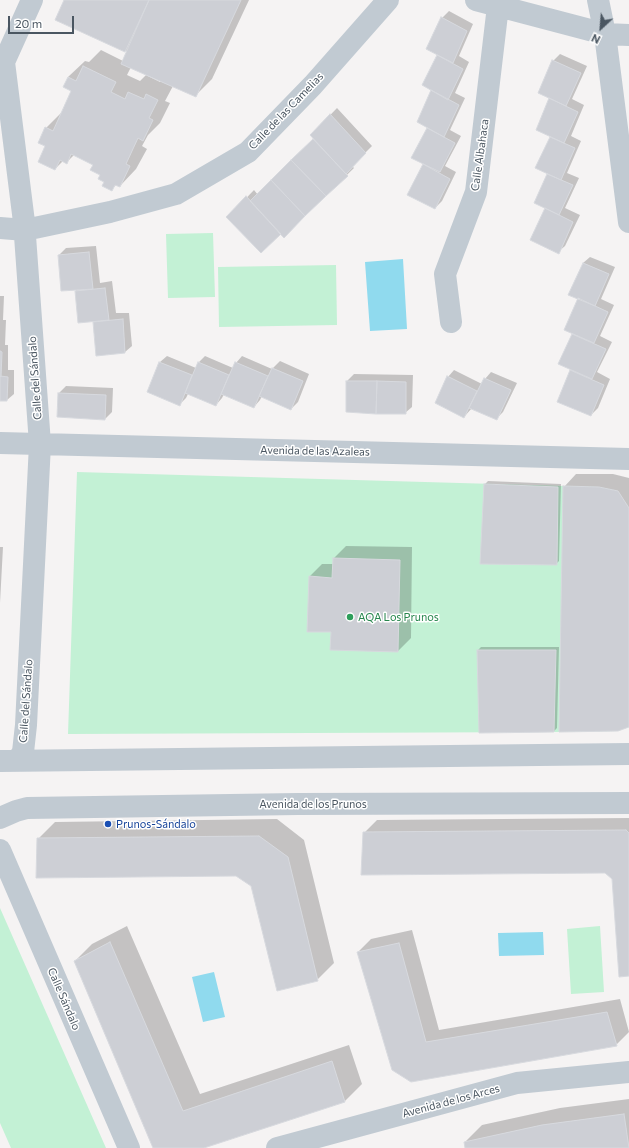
<!DOCTYPE html>
<html>
<head>
<meta charset="utf-8">
<style>
  body { margin:0 }
  #map { position:relative; width:629px; height:1148px; overflow:hidden; background:#f5f3f3; font-family:Commissioner,sans-serif }
  canvas { display:block }
  .north { position:absolute; left:581px; top:8px; width:40px; height:40px; -webkit-text-stroke:3px #fff; paint-order:stroke; rotate:206deg; font-size:11px; font-weight:700; line-height:16px; text-align:center; color:#4a5661 }
  .north::after { content:''; display:block; margin:auto; width:14px; height:18px; background:#4a5661; clip-path:polygon(50% 0,100% 100%,50% 72%,0 100%) }
  .scale { position:absolute; left:8px; top:16px; width:66px; height:18px; box-sizing:border-box; border:2px solid #4a5661; border-top:0; padding-left:5px; font-size:12px; line-height:14px; white-space:nowrap; color:#4a5661; -webkit-text-stroke:3px #fff; paint-order:stroke }
</style>
</head>
<body>
<div id="map">
<canvas width="629" height="1148"></canvas>
<div class="north">N</div>
<div class="scale">20 m</div>
</div>
<script>
const g = document.querySelector('canvas').getContext('2d');
g.lineJoin = 'round';
function paint(path, color) { g.fillStyle = color; g.fill(path, 'evenodd'); }
const shape = rows => new Path2D(rows.map(r => 'M' + r).join(''));
function stroke(path, color, width, dash) { g.strokeStyle = color; g.lineWidth = width; g.lineCap = dash ? 'butt' : 'round'; g.setLineDash(dash || []); g.stroke(path); }
function label(font, color, halo, rows, align = 'center') {
  g.font = font + ' Commissioner,sans-serif'; g.lineWidth = 3; g.setLineDash([]); g.textBaseline = 'middle'; g.strokeStyle = halo; g.fillStyle = color; for (const [text, x, y, turn = 0] of rows) {
    g.save(); g.translate(x, y); g.rotate((+turn || 0) * Math.PI / 180); g.textAlign = isNaN(turn) ? turn : align; if (halo) g.strokeText(text, 0, 0); g.fillText(text, 0, 0); g.restore();
  }
}
const green = shape([
  [213,233,215,297,168,298,166,234],
  [336,265,337,325,219,327,218,267],
  [77,472,599,487,618,491,629,727,618,731,554,732,68,734],
  [0,908,106,1148,11,1148,0,1123],
  [600,926,604,992,571,994,567,929]
]);
const water = shape([
  [403,259,407,329,370,331,365,262],
  [543,932,544,955,499,956,498,933],
  [214,972,225,1017,203,1022,192,977]
]);
const shadow = shape([
  [65,0,249,0,212,79,195,96,173,86,165,101,170,103,160,123,148,135,142,146,147,149,136,169,120,186,116,185,112,189,105,182,94,164,74,155,66,163,63,161,55,169,47,146,46,128,63,111,73,91,68,77,85,61,89,62,101,50,123,61,127,51,56,19],
  [131,67,147,74,140,81,127,75],
  [148,75,161,80,160,82,148,76],
  [449,11,473,24,459,56,469,62,455,93,465,98,450,130,461,136,445,166,456,172,442,201,435,208,408,194,424,164,413,157,428,127,433,90,423,84,438,55,442,18],
  [560,54,587,66,572,99,584,105,571,136,581,141,567,173,579,178,565,208,580,215,565,246,558,252,546,208,535,203,548,173,536,167,551,136,551,98,553,61],
  [337,108,372,146,352,166,354,168,284,236,281,233,228,217,254,190,258,195,314,139,311,135],
  [96,246,100,283,112,281,116,313,129,313,132,346,125,352,97,355,94,320,79,322,76,290,59,255,66,248],
  [590,257,615,267,601,299,614,305,600,336,612,342,597,372,610,379,598,408,591,415,559,401,571,369,560,363,574,333,580,298,583,263],
  [0,296,4,296,3,320,6,320,5,345,8,345,8,370,14,370,14,394,7,400,0,400],
  [167,356,196,368,198,363,205,356,233,368,236,363,242,356,272,369,280,361,309,374,298,402,291,409,262,396,260,400,254,407,224,394,222,398,216,405,188,394,186,398,180,404,148,392,160,362],
  [454,370,482,384,485,379,491,372,517,383,503,412,496,419,472,408,464,417,448,377],
  [354,374,413,375,412,407,405,413,347,381],
  [66,386,113,388,112,412,105,419,58,416,59,393],
  [576,474,613,474,629,478,629,725,564,487],
  [488,481,561,484,559,561,556,564,485,484],
  [346,546,412,547,411,638,398,651,332,631,310,576,322,564,333,564,334,558],
  [0,547,3,547,0,603],
  [481,647,559,647,557,728,554,731,478,650],
  [629,818,629,975,613,879,605,872,364,833,377,820],
  [277,819,304,840,334,963,317,980,252,885,236,875,38,839,55,822],
  [127,926,200,1094,349,1045,362,1084,345,1101,200,1148,156,1148,75,961,92,944],
  [412,930,439,1030,620,999,629,1032,616,1045,411,1081,358,952,371,939],
  [629,1099,629,1148,466,1148,465,1142,482,1125,560,1108]
]);
const building = shape([
  [64,0,149,0,125,52,55,20,64,0],
  [149,0,241,0,196,97,121,64,149,0],
  [441,17,467,31,453,63,426,49,441,17],
  [437,55,463,69,448,100,422,85,437,55],
  [552,60,581,73,566,106,538,93,552,60],
  [83,66,116,82,111,92,125,99,128,92,144,99,146,94,158,100,149,118,153,120,143,141,138,138,126,164,130,166,120,187,115,185,112,191,102,186,104,182,98,179,100,175,90,170,93,165,71,154,67,164,60,160,55,170,38,162,45,146,38,143,45,127,53,131,71,91,63,87,68,77,76,81,83,66],
  [431,90,459,105,444,137,417,122,431,90],
  [549,98,578,112,564,143,536,130,549,98],
  [330,114,366,153,346,174,310,135,330,114],
  [427,128,455,143,440,172,411,158,427,128],
  [550,137,575,148,561,180,535,168,550,137],
  [313,139,348,176,326,196,291,160,313,139],
  [291,160,326,196,305,216,271,180,291,160],
  [423,164,450,179,435,209,407,195,423,164],
  [547,174,573,185,559,215,534,203,547,174],
  [271,180,305,216,284,238,250,201,271,180],
  [246,196,281,234,261,253,226,217,246,196],
  [545,208,573,222,559,254,530,240,545,208],
  [89,252,93,289,61,291,58,255,89,252],
  [583,263,609,274,595,306,568,295,583,263],
  [105,288,109,320,78,323,75,291,105,288],
  [578,298,608,312,594,343,564,330,578,298],
  [123,319,125,353,96,356,93,322,123,319],
  [572,334,606,349,592,379,558,364,572,334],
  [0,351,2,352,1,377,0,376,0,351],
  [159,362,192,375,180,406,147,392,159,362],
  [198,362,229,375,216,406,185,393,198,362],
  [235,362,268,376,254,408,221,394,235,362],
  [272,368,303,381,291,410,259,396,272,368],
  [570,370,604,385,591,416,557,402,570,370],
  [0,376,8,377,7,401,0,401,0,376],
  [447,376,477,391,464,418,435,403,447,376],
  [484,378,511,390,497,420,469,408,484,378],
  [346,381,377,381,376,414,346,412,346,381],
  [377,381,406,382,406,414,376,414,377,381],
  [58,393,106,395,105,420,57,417,58,393],
  [484,484,558,487,557,565,480,564,484,484],
  [563,486,599,487,618,491,629,508,629,727,618,731,559,732,563,486],
  [333,558,400,560,398,652,330,650,331,632,307,632,309,576,332,578,333,558],
  [477,650,556,650,554,732,479,733,477,650],
  [626,830,629,833,629,976,619,977,612,879,605,873,361,875,363,832,626,830],
  [259,836,288,857,318,981,277,991,251,886,236,876,36,878,37,838,259,836],
  [110,942,183,1111,332,1061,345,1102,204,1148,153,1148,74,961,110,942],
  [399,943,426,1042,607,1012,617,1046,411,1082,392,1070,357,952,399,943],
  [624,1114,629,1148,465,1148,464,1142,542,1125,624,1114]
]);
const minor = shape([
  [476,0,605,34,629,35],
  [598,0,605,34,629,222],
  [0,228,25,230,110,212,176,194,248,152,313,85,388,0],
  [451,322,445,274,476,192,498,6],
  [0,443,629,459],
  [0,761,629,754],
  [17,761,23,752,26,725,40,444,24,222,4,62,32,0],
  [0,818,16,811,27,808,298,804,629,803],
  [0,850,129,1148],
  [277,1148,517,1083,629,1072]
]);
const markers = [
  [350,617,4,"#2e9e5b"],
  [108,824,4,"#1a4fb4"]
];
const streetNames = [
  ["Calle de las Camelias",286,111,-46],
  ["Calle Albahaca",480,155,-82],
  ["Calle del Sándalo",35,378,-94],
  ["Avenida de las Azaleas",315,451,1],
  ["Calle del Sándalo",26,701,-86],
  ["Avenida de los Prunos",313,804],
  ["Calle Sándalo",64,999,67],
  ["Avenida de los Arces",451,1101,-15]
];
const leisureNames = [
  ["AQA Los Prunos",358,617]
];
const transitNames = [
  ["Prunos-Sándalo",116,824]
];
paint(green, '#c3f1d5');
paint(water, '#90daee');
paint(shadow, '#0003');
paint(building, '#cdcfd5');
stroke(building, '#d7d9de', 1);
stroke(minor, '#c1cad2', 22);
for (const [x, y, r, color] of markers) { const dot = new Path2D(); dot.arc(x, y, r, 0, 2 * Math.PI); g.fillStyle = color; g.fill(dot); stroke(dot, '#fff', 1.5); }
label('11px', '#4a5661', '#fff', streetNames);
label('11px', '#27864d', '#fff', leisureNames, 'left');
label('11px', '#164399', '#fff', transitNames, 'left');
</script>
</body>
</html>
